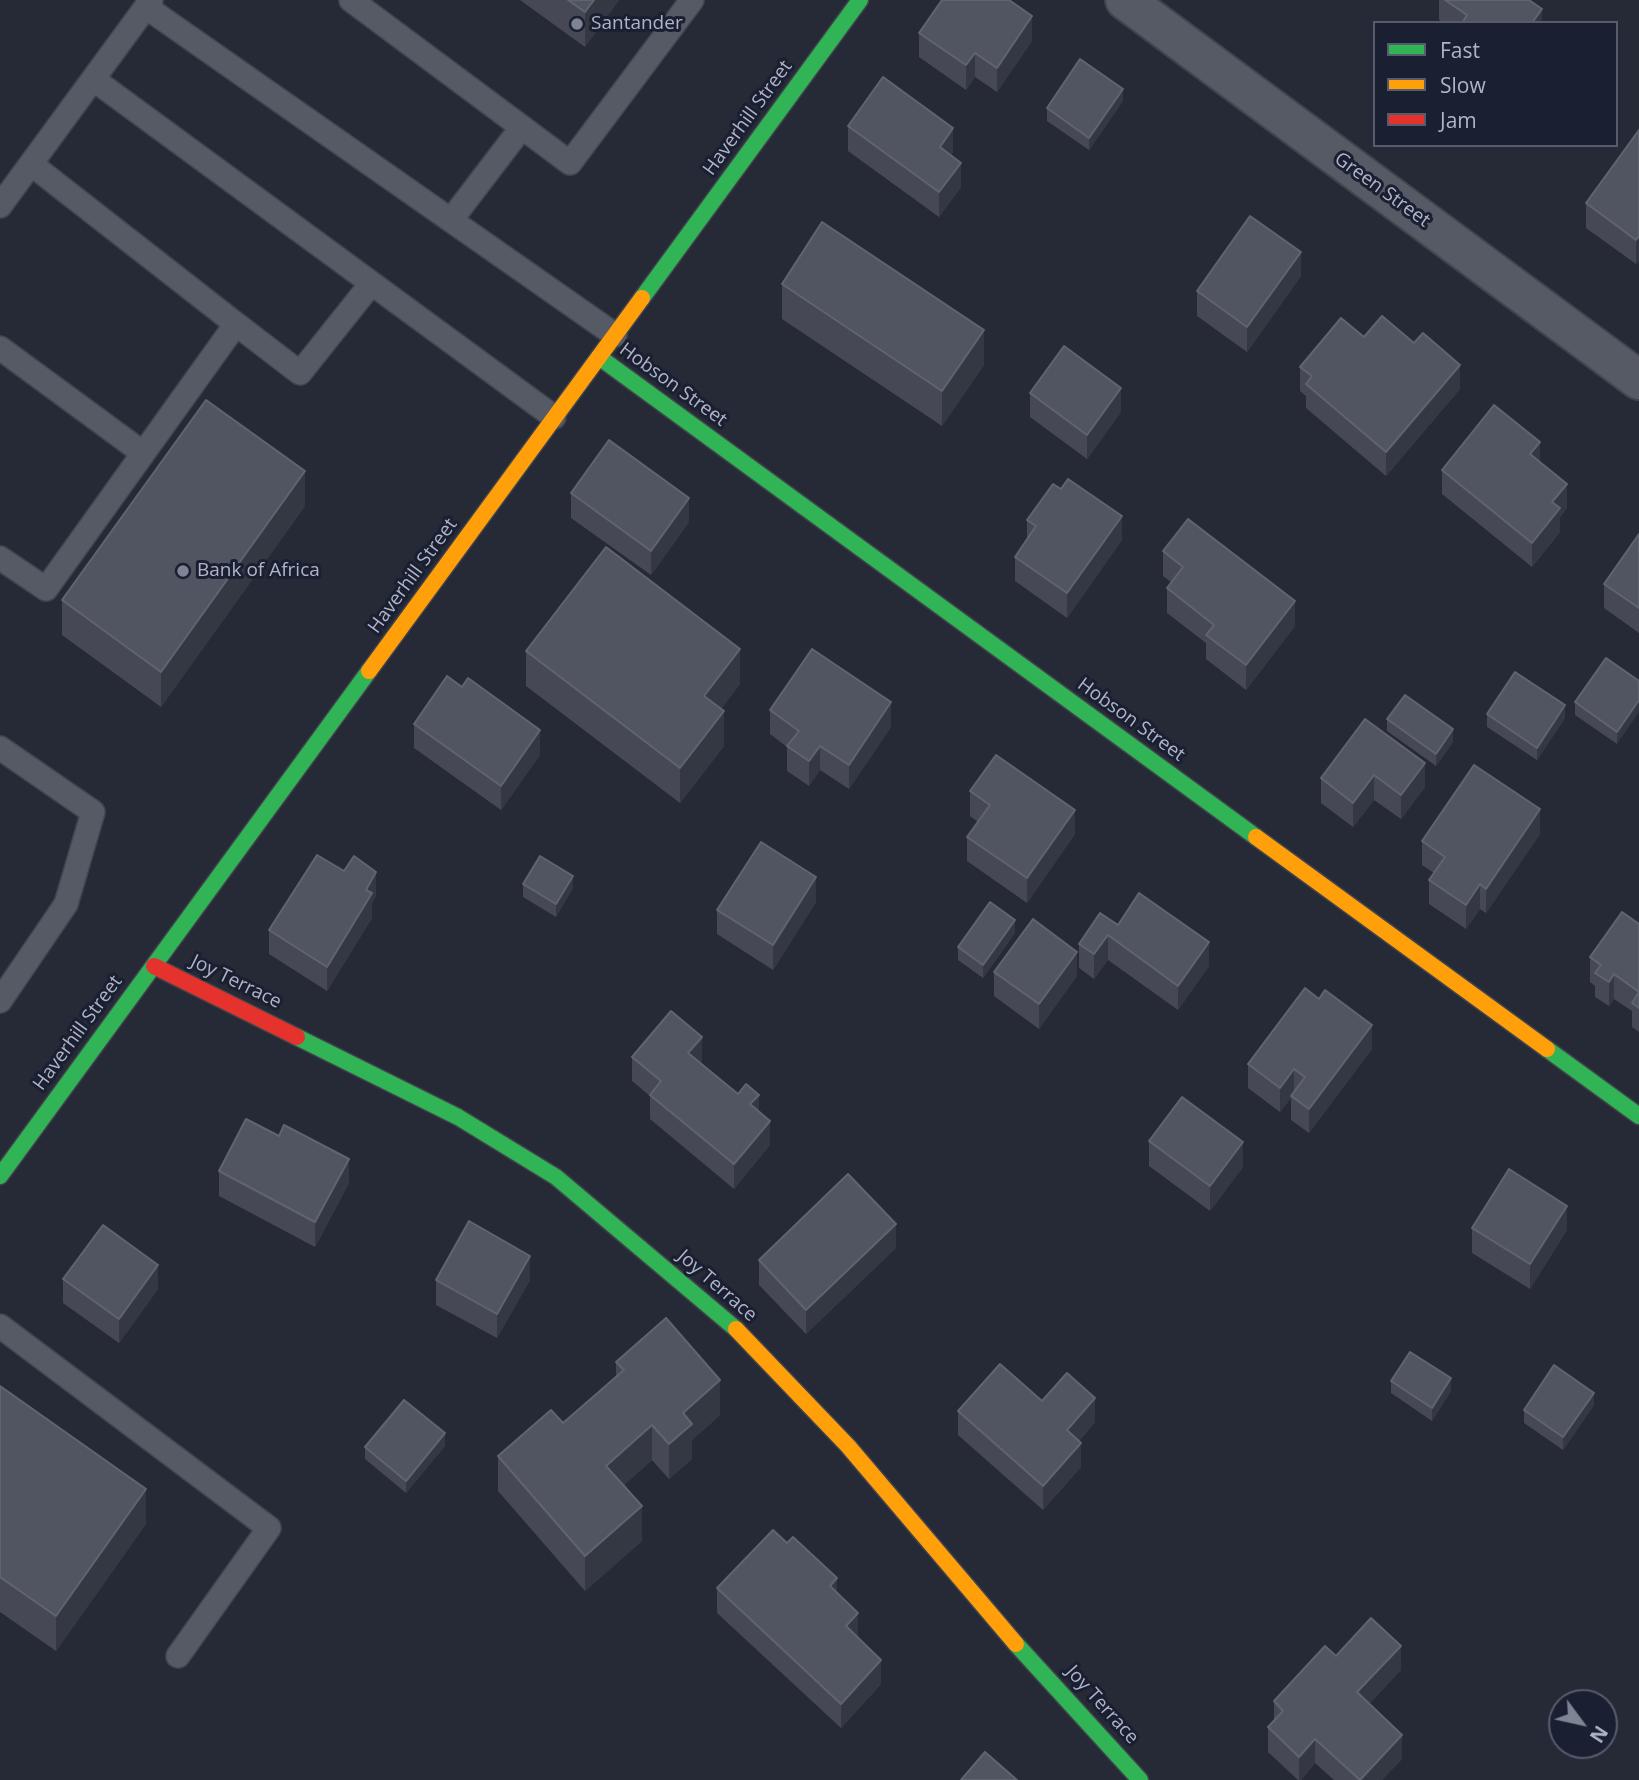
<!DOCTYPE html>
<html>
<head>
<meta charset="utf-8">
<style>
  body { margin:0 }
  #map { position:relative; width:1639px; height:1780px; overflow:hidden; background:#262a36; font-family:"Open Sans",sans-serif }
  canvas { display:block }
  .legend { position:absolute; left:1373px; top:21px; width:245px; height:126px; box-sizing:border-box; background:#1a1f31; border:2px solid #565b6d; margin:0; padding:9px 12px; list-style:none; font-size:21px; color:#afb5c8 }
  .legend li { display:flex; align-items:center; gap:14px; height:35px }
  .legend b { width:35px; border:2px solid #565b6d }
  .north { position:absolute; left:1548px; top:1689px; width:70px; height:70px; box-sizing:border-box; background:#1a1f31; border:2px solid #565b6d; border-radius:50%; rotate:123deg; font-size:19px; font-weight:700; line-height:28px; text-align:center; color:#afb5c8 }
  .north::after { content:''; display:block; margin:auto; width:24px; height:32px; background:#7f8495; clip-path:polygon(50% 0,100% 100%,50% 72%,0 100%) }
</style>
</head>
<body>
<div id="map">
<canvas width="1639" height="1780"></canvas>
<ul class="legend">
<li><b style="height:9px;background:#30b455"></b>Fast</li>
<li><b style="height:9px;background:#ff9f0a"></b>Slow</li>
<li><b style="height:9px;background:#e5322d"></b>Jam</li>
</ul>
<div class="north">N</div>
</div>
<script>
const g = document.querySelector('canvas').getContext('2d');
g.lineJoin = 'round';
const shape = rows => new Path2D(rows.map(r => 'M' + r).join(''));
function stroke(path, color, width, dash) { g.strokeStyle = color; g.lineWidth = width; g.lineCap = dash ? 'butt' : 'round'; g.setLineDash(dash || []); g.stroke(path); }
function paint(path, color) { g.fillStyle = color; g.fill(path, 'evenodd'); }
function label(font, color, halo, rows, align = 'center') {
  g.font = font + ' "Open Sans",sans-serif'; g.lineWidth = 6; g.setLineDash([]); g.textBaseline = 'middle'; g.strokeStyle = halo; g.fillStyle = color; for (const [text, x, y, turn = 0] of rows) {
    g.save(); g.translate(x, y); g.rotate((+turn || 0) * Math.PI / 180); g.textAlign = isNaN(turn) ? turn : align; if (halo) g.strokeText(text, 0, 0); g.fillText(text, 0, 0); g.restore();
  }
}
const lane = shape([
  [351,0,570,163,692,0],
  [146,7,615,335],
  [93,79,554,417],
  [31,164,236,324],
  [0,206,151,0],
  [451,220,522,127],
  [0,348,143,453],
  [0,558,46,589,236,324,300,373,371,284],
  [0,748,93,812,66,904,0,1001],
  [0,1326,269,1528,178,1656]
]);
const street = shape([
  [1125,0,1639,380]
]);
const fast = shape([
  [642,298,860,0],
  [599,357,1256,837],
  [297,1037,458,1117,556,1177,736,1329],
  [1547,1049,1639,1116],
  [0,1176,369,671],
  [1016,1644,1140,1780]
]);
const slow = shape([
  [369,671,642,298],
  [1256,837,1547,1049],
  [736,1329,848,1446,1016,1644]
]);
const jam = shape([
  [154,966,297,1037]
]);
const wall = shape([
  [520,0,619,0,585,47],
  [1439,0,1529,0,1542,23,1443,23,1439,20],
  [919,33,1032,41,997,92,975,77,966,90,919,57],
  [1123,101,1089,150,1047,121,1047,108],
  [848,126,953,152,951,155,961,187,939,217,848,151],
  [1639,130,1636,264,1586,228,1586,203],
  [1301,276,1247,352,1197,316,1197,291],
  [782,284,984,365,942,426,782,319],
  [1364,337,1414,343,1460,389,1386,476,1306,408,1306,396,1300,391,1300,367],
  [1030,393,1121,412,1087,459,1030,417],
  [1540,461,1567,508,1560,517,1560,532,1532,567,1442,494,1442,470],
  [1061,489,1122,540,1067,618,1015,581,1015,557,1027,538,1027,520],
  [571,493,689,522,651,575,571,518],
  [305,506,161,707,62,635,62,600],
  [1639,534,1639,633,1604,608,1604,584],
  [1163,551,1295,626,1246,690,1206,659,1206,643,1167,613,1167,588,1171,582,1163,576],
  [526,651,740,684,721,709,724,746,680,803,526,686],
  [1639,681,1617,744,1575,715,1575,702],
  [770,710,891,727,849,789,820,770,809,786,787,771,787,747,770,734],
  [1487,714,1565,718,1537,760,1487,727],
  [1365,719,1425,787,1401,819,1374,800,1353,827,1321,803,1321,778],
  [1387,719,1453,742,1436,766,1387,731],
  [414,724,540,755,501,810,414,748],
  [970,791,1075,834,1027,903,967,861,967,837,978,822,970,816],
  [1540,834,1486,913,1480,909,1466,929,1429,904,1429,880,1434,873,1422,865,1422,841],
  [523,884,573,888,556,917,523,897],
  [376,896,372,903,372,918,327,991,269,954,269,930],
  [816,902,773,970,717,934,717,910],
  [1639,924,1639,1032,1632,1027,1632,1011,1614,999,1609,1006,1595,997,1595,986,1590,982,1590,957],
  [1118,925,1209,966,1178,1010,1108,960,1094,979,1079,968,1079,944],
  [1015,933,983,978,958,960,958,947],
  [994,972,1077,976,1039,1029,994,996],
  [1372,1049,1309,1133,1291,1120,1291,1098,1280,1112,1248,1088,1248,1064],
  [632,1057,702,1061,700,1063,759,1111,770,1145,734,1189,650,1119,650,1096,632,1081],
  [1149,1141,1243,1167,1210,1211,1149,1166],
  [219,1171,349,1183,315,1247,219,1196],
  [1472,1228,1567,1230,1530,1289,1472,1253],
  [896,1248,806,1334,759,1285,759,1260],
  [63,1279,158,1289,119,1343,63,1303],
  [436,1280,530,1280,497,1338,436,1305],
  [616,1362,720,1415,692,1440,692,1459,669,1479,652,1460,624,1485,642,1541,585,1591,498,1491,498,1456,563,1423,616,1376],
  [1391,1381,1451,1391,1432,1421,1391,1393],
  [0,1386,146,1524,56,1651,0,1612],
  [1042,1401,1095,1422,1079,1441,1081,1467,1043,1510,958,1435,958,1411],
  [1594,1405,1563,1450,1524,1423,1524,1410],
  [445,1446,406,1493,365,1459,365,1447],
  [717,1588,837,1593,858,1637,881,1684,841,1728,717,1613],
  [1336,1656,1401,1670,1369,1704,1402,1759,1382,1780,1334,1780,1315,1763,1301,1780,1298,1780,1268,1752,1268,1727,1274,1721,1274,1701]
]);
const shadedWall = shape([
  [594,0,619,0,585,47,585,12],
  [1542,9,1542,23,1532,23],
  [1032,16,1032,41,997,92,997,68],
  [975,53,975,77,966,90,966,65],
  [1123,89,1123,101,1089,150,1089,138],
  [953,128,953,152,940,171,940,147],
  [961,163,961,187,939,217,939,192],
  [1639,236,1639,261,1636,264,1636,240],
  [1301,252,1301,276,1247,352,1247,327],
  [984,330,984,365,942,426,942,391],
  [1460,365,1460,389,1386,476,1386,452],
  [1121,388,1121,412,1087,459,1087,435],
  [1540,442,1540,466,1530,454],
  [305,471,305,506,161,707,161,672],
  [1567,484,1567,508,1560,517,1560,532,1532,567,1532,543,1552,502],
  [689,498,689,522,651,575,651,551],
  [1122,516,1122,540,1067,618,1067,593],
  [1295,601,1295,626,1246,690,1246,665],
  [740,649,740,684,704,731,704,696],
  [1639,700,1639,712,1617,744,1617,732],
  [891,702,891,727,849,789,849,765],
  [1565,705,1565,718,1537,760,1537,748],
  [724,711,724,746,680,803,680,768],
  [1453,729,1453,742,1436,766,1436,754],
  [540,730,540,755,501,810,501,786],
  [820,746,820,770,809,786,809,761],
  [1425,763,1425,787,1401,819,1401,795],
  [1374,775,1374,800,1353,827,1353,803],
  [1540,809,1540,834,1486,913,1486,889],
  [1075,810,1075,834,1027,903,1027,878],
  [376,872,376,896,372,903,372,918,327,991,327,967,366,890],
  [573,876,573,888,556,917,556,904],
  [816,877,816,902,773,970,773,945],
  [1480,884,1480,909,1466,929,1466,905],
  [1015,920,1015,933,983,978,983,965],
  [1108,935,1108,960,1094,979,1094,954],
  [1209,942,1209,966,1178,1010,1178,986],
  [1077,952,1077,976,1039,1029,1039,1004],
  [1614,974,1614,999,1609,1006,1609,982],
  [1372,1025,1372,1049,1309,1133,1309,1109],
  [702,1037,702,1061,688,1077,688,1053],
  [1294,1069,1294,1094,1280,1112,1280,1088],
  [759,1095,759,1119,750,1104],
  [770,1121,770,1145,734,1189,734,1164],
  [1243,1142,1243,1167,1210,1211,1210,1186],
  [349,1159,349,1183,315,1247,315,1222],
  [1567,1206,1567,1230,1530,1289,1530,1264],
  [896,1224,896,1248,806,1334,806,1310],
  [530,1256,530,1280,497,1338,497,1314],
  [158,1265,158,1289,119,1343,119,1319],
  [1451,1378,1451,1391,1432,1421,1432,1408],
  [720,1380,720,1415,692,1440,692,1459,669,1479,669,1444,683,1413],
  [1594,1393,1594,1405,1563,1450,1563,1437],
  [1095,1398,1095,1422,1067,1454,1067,1430],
  [652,1425,652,1460,606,1501,606,1466],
  [445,1433,445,1446,406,1493,406,1481],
  [1081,1443,1081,1467,1043,1510,1043,1486],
  [146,1489,146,1524,56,1651,56,1616],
  [642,1506,642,1541,585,1591,585,1556],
  [837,1578,837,1602,830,1586],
  [858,1613,858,1637,846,1651,846,1626],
  [1401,1646,1401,1670,1357,1716,1357,1692],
  [881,1660,881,1684,841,1728,841,1704],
  [1402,1735,1402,1759,1382,1780,1360,1780],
  [1315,1739,1315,1763,1301,1780,1299,1780,1299,1757]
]);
const building = shape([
  [568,0,594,0,585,12,568,0],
  [942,0,1009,0,1032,16,997,68,975,53,966,65,919,33,942,0],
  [1445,0,1529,0,1542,9,1532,23,1462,23,1467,15,1445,0],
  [1080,59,1123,89,1089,138,1047,108,1080,59],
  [883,77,953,128,940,147,961,163,939,192,848,126,883,77],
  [1639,130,1639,236,1636,240,1586,203,1639,130],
  [1250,216,1301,252,1247,327,1197,291,1250,216],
  [822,222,984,330,942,391,782,284,822,222],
  [1382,316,1414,343,1423,333,1460,365,1386,452,1306,384,1312,376,1300,367,1341,318,1364,337,1382,316],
  [1064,346,1121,388,1087,435,1030,393,1064,346],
  [206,400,305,471,161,672,62,600,206,400],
  [1494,405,1540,442,1530,454,1567,484,1552,502,1560,508,1532,543,1442,470,1494,405],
  [609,440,689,498,651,551,571,493,609,440],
  [1068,479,1122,516,1067,593,1015,557,1036,526,1027,520,1053,484,1061,489,1068,479],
  [1188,519,1295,601,1246,665,1206,635,1214,625,1167,588,1183,567,1163,551,1188,519],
  [1639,534,1639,608,1604,584,1639,534],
  [606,547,740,649,704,696,724,711,680,768,526,651,606,547],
  [812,649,891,702,849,765,820,746,809,761,787,746,799,731,770,710,812,649],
  [1606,658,1639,681,1639,700,1617,732,1575,702,1606,658],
  [1515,672,1565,705,1537,748,1487,714,1515,672],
  [447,676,462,687,468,678,540,730,501,786,414,724,447,676],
  [1405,695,1453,729,1436,754,1387,719,1405,695],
  [1365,719,1425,763,1401,795,1374,775,1353,803,1321,778,1365,719],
  [996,755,1075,810,1027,878,967,837,990,805,970,791,996,755],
  [1474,765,1540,809,1486,889,1480,884,1466,905,1429,880,1445,857,1422,841,1474,765],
  [761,842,816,877,773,945,717,910,761,842],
  [317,855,344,871,354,856,376,872,366,890,372,893,327,967,269,930,317,855],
  [540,856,573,876,556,904,523,884,540,856],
  [1139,893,1209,942,1178,986,1108,935,1094,954,1079,944,1100,913,1118,925,1139,893],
  [990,902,1015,920,983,965,958,947,990,902],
  [1622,912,1639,924,1639,1008,1632,1003,1639,992,1614,974,1609,982,1595,973,1601,965,1590,957,1622,912],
  [1033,919,1077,952,1039,1004,994,972,1033,919],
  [1305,988,1319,999,1325,990,1372,1025,1309,1109,1291,1096,1305,1077,1294,1069,1280,1088,1248,1064,1305,988],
  [671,1011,702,1037,688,1053,738,1094,746,1084,759,1095,750,1104,770,1121,734,1164,650,1095,661,1081,632,1057,671,1011],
  [1182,1097,1243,1142,1210,1186,1149,1141,1182,1097],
  [246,1119,279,1136,284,1125,349,1159,315,1222,219,1171,246,1119],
  [1509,1169,1567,1206,1530,1264,1472,1228,1509,1169],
  [848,1174,896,1224,806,1310,759,1260,848,1174],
  [469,1221,530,1256,497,1314,436,1280,469,1221],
  [103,1225,158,1265,119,1319,63,1279,103,1225],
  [666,1318,720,1380,683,1413,692,1424,669,1444,652,1425,606,1466,642,1506,585,1556,498,1456,551,1410,563,1423,624,1370,616,1362,666,1318],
  [1410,1352,1451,1378,1432,1408,1391,1381,1410,1352],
  [1000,1364,1042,1401,1067,1373,1095,1398,1067,1430,1081,1443,1043,1486,958,1411,1000,1364],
  [1554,1365,1594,1393,1563,1437,1524,1410,1554,1365],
  [0,1386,146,1489,56,1616,0,1577,0,1386],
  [404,1400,445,1433,406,1481,365,1447,404,1400],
  [773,1530,787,1543,793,1537,837,1578,830,1586,858,1613,846,1626,881,1660,841,1704,717,1588,773,1530],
  [1371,1618,1401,1646,1357,1692,1402,1735,1360,1780,1315,1739,1299,1757,1268,1727,1283,1711,1274,1701,1325,1646,1336,1656,1371,1618],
  [985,1752,1017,1780,961,1780,985,1752]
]);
const markers = [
  [577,24,7,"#7f8495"],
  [183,571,7,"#7f8495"]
];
const poiNames = [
  ["Santander",591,24],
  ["Bank of Africa",197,571]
];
const streetNames = [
  ["Haverhill Street",748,118,-54],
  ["Green Street",1382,190,36],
  ["Hobson Street",673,385,36],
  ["Haverhill Street",413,576,-54],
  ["Hobson Street",1131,720,36],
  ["Joy Terrace",236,982,26],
  ["Haverhill Street",78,1033,-54],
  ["Joy Terrace",717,1286,41],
  ["Joy Terrace",1102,1705,48]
];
stroke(lane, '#41444d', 26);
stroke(street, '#41444d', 42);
stroke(fast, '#41444d', 19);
stroke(slow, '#41444d', 19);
stroke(jam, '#41444d', 19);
stroke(lane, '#565a64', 23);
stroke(street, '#565a64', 38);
stroke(fast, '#30b455', 16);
stroke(slow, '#ff9f0a', 16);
stroke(jam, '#e5322d', 16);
paint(wall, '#464955');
paint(shadedWall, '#343843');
paint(building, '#515561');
stroke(building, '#606471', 2);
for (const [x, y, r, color] of markers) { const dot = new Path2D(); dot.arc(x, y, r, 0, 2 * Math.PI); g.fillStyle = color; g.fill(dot); stroke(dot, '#1a1f31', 2.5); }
label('19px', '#afb5c8', '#1a1f31', poiNames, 'left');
label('19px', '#afb5c8', '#1a1f31', streetNames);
</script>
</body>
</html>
